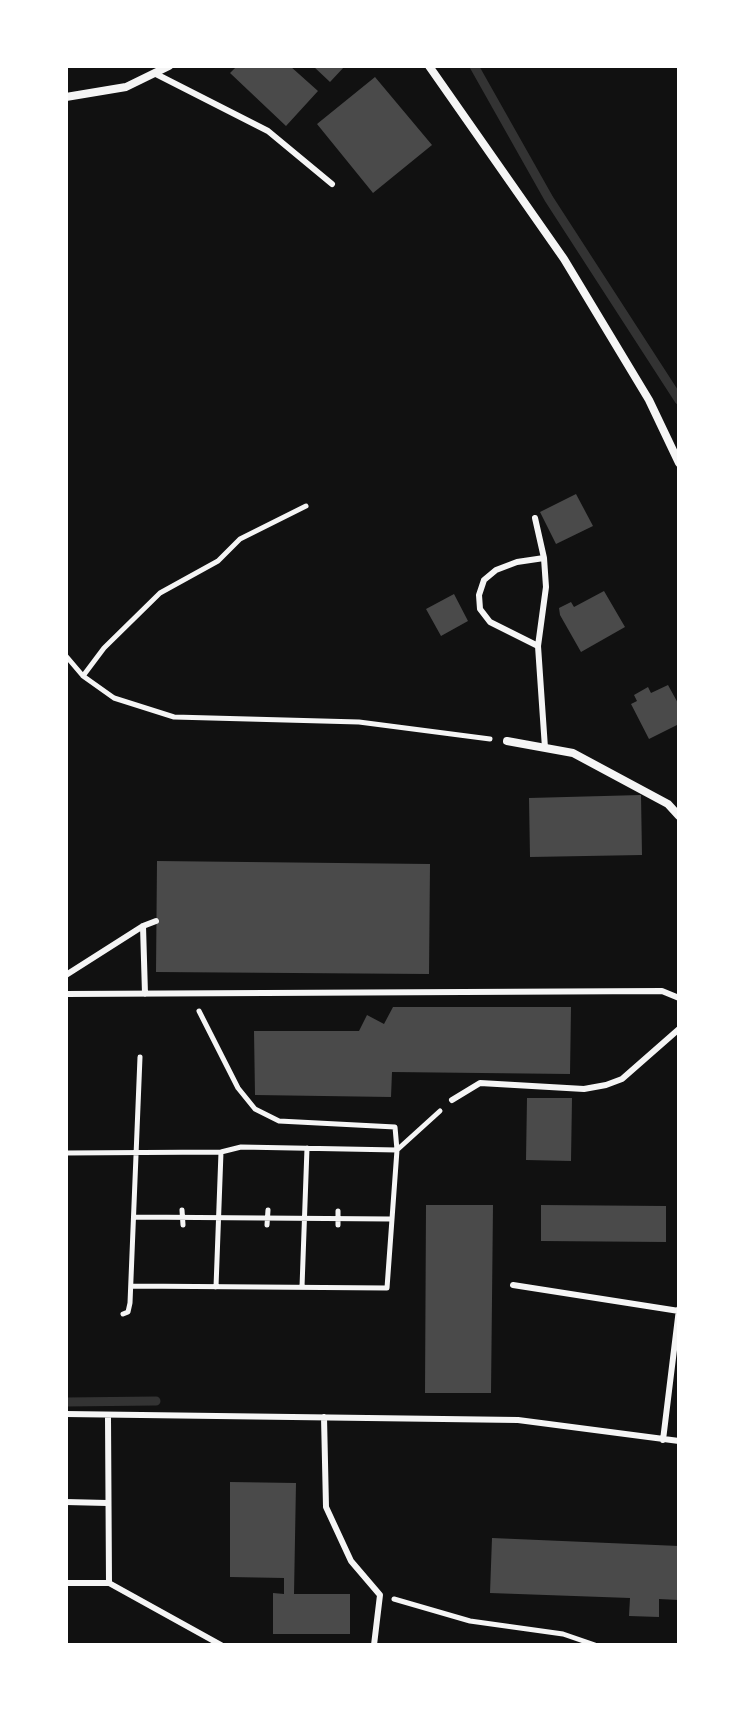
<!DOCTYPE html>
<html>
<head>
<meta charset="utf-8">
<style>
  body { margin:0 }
  #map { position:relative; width:745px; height:1711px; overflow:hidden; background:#111; font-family:"Roboto Condensed",sans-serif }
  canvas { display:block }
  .frame { position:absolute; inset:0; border:68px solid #fff; pointer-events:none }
</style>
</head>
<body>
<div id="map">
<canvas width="745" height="1711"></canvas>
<div class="frame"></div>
</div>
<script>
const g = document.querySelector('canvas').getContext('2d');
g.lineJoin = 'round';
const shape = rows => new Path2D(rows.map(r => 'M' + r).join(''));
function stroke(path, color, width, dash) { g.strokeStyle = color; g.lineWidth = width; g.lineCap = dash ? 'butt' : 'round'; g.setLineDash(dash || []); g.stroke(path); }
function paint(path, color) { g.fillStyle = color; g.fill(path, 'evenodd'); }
const stream = shape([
  [474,66,549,199,679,400],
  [66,1402,156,1401]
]);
const building = shape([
  [237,66,290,66,318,91,286,126,230,73],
  [313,66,345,66,330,82],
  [375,77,432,145,373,193,317,124],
  [576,494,593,526,556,544,540,512],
  [604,591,625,627,581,652,560,615,559,608,571,602,574,607],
  [454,594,468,621,441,636,426,609],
  [668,685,679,705,679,724,649,739,631,704,637,701,634,695,648,687,651,693],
  [641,795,642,855,530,857,529,798],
  [157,861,430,864,429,974,156,972],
  [393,1007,571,1007,570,1074,392,1072,391,1097,255,1095,254,1031,359,1031,367,1015,384,1024],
  [527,1098,572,1098,571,1161,526,1160],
  [426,1205,493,1205,491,1393,425,1393],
  [541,1205,666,1206,666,1242,541,1241],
  [230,1482,296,1483,294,1594,350,1594,350,1634,273,1634,273,1593,284,1594,284,1578,230,1577],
  [492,1538,679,1546,679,1600,659,1599,659,1617,629,1616,630,1598,490,1593]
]);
const path = shape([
  [66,656,83,676,114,698,174,717,359,722,490,739],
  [83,676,104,648,160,593,218,561,240,539,306,506],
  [66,1153,221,1152,241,1147,397,1150,395,1127,279,1121,255,1109,238,1088,199,1011],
  [182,1210,183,1225],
  [134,1217,390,1219],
  [267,1225,268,1210],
  [338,1225,338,1211],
  [131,1286,387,1288,397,1150,440,1111],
  [216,1287,221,1152],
  [302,1287,307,1148],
  [123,1314,128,1312,130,1303,140,1057],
  [394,1599,470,1621,563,1634,595,1645]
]);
const service = shape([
  [154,73,268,131,332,184],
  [535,518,544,558,546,587,538,646,545,748],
  [538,646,490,622,480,609,479,595,484,580,496,570,517,562,544,558],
  [143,926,145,994],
  [66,975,143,926,156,921],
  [66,994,662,991,679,998],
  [452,1100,480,1083,584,1089,606,1085,622,1079,679,1029],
  [513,1285,679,1311],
  [66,1414,518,1420,679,1441],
  [108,1417,109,1583],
  [324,1417,326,1507,351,1561,380,1595,374,1645],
  [663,1440,679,1309],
  [66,1502,107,1503],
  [66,1583,109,1583,221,1645]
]);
const minor = shape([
  [429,66,564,259,649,400,679,463],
  [66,97,126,87,169,66],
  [507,741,573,753,668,804,679,816]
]);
stroke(stream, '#333', 9);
paint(building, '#4a4a4a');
stroke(path, '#f5f5f5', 5);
stroke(service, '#f5f5f5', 6);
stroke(minor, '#f5f5f5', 8);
</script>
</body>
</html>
